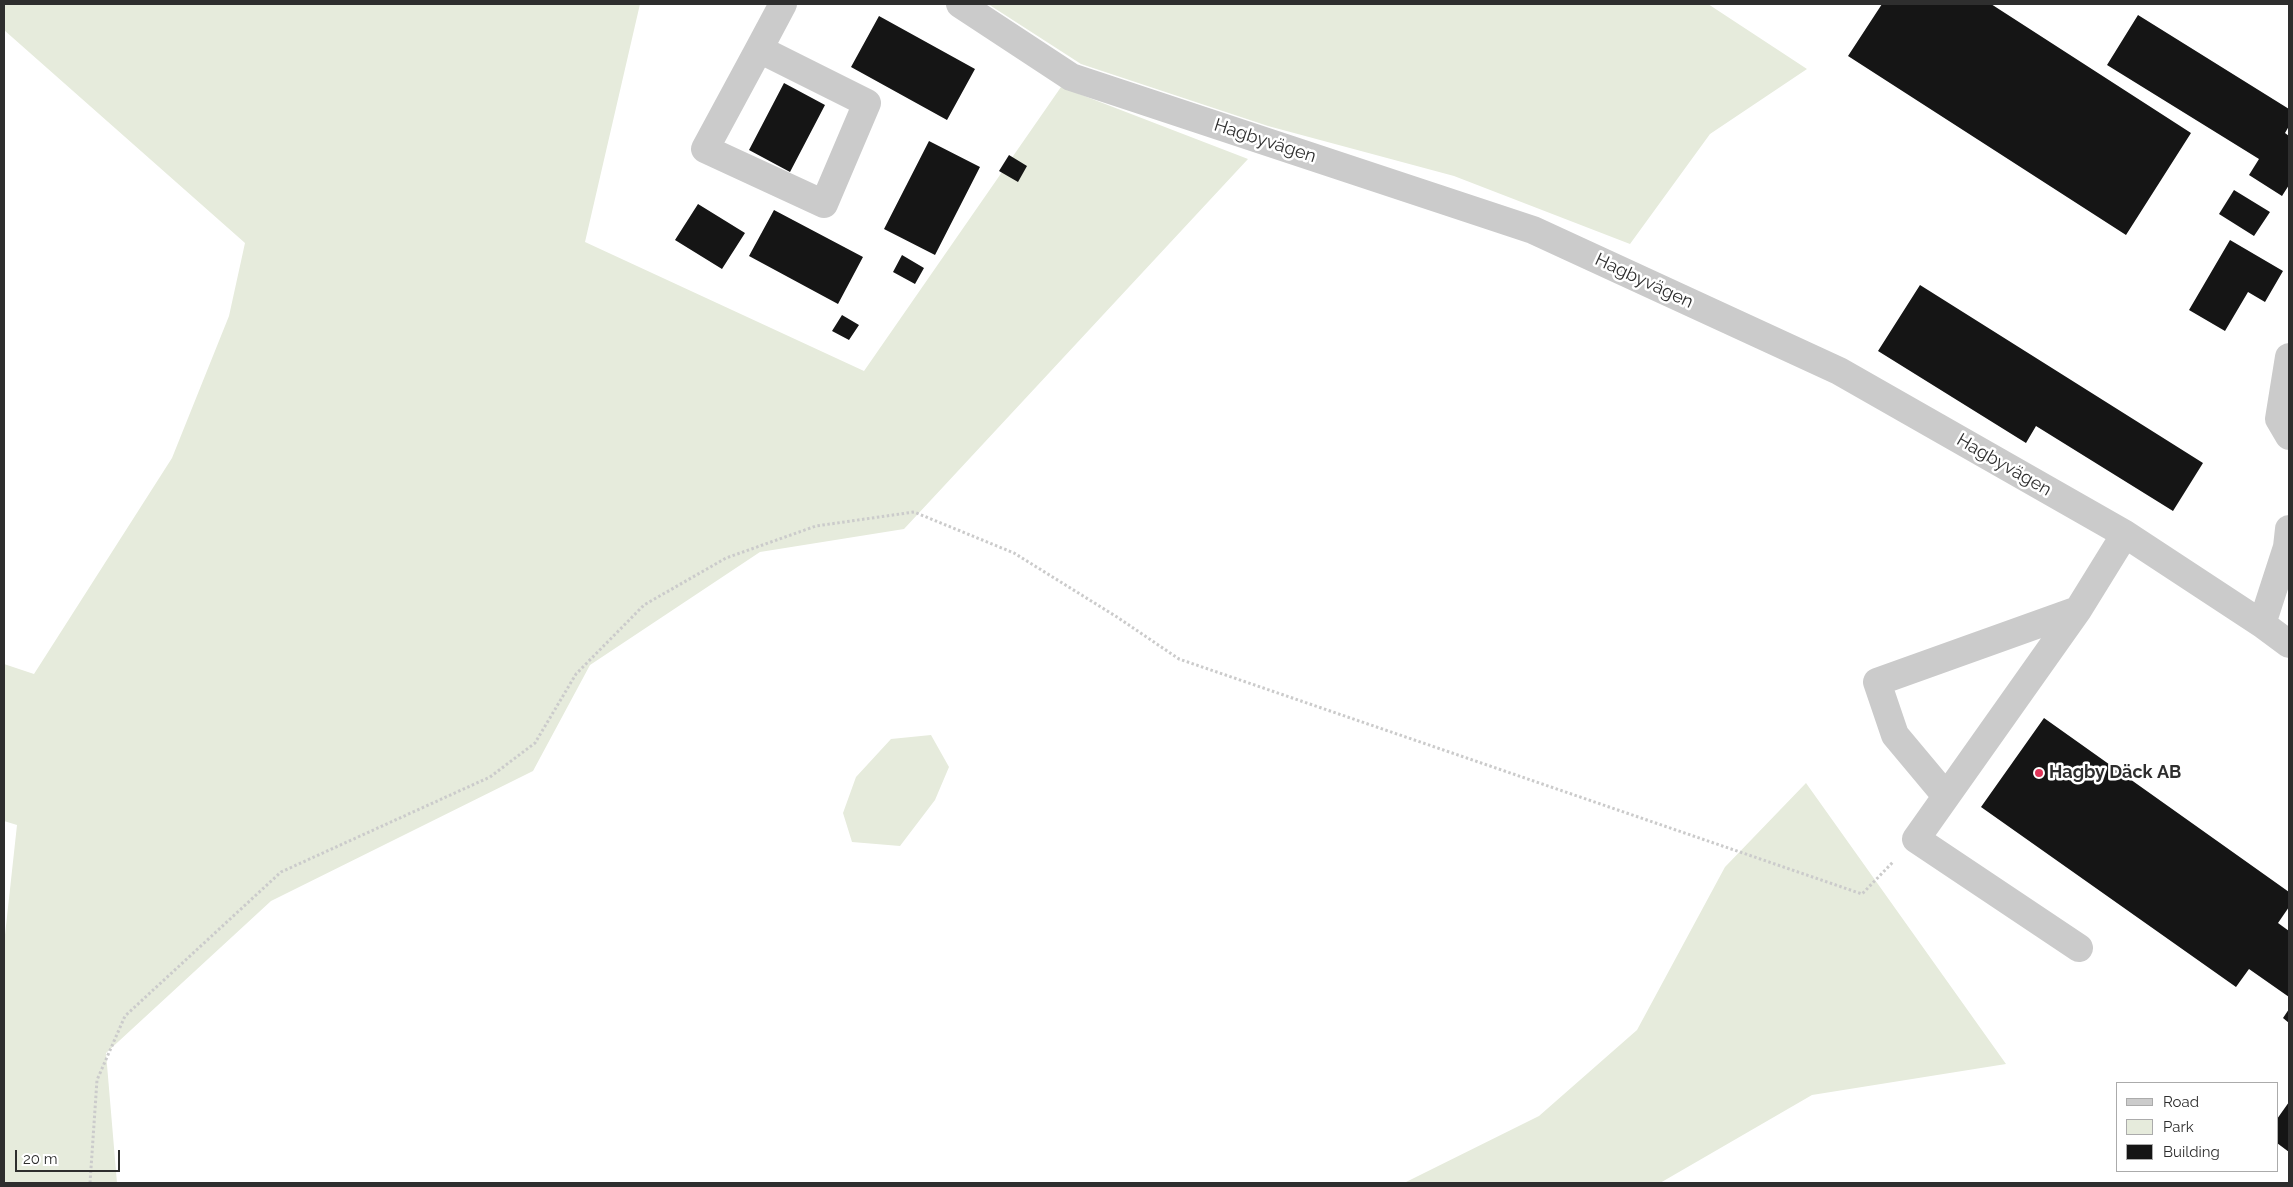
<!DOCTYPE html>
<html>
<head>
<meta charset="utf-8">
<style>
  body { margin:0 }
  #map { position:relative; width:2293px; height:1187px; overflow:hidden; background:#fff; font-family:Raleway,sans-serif }
  canvas { display:block }
  .frame { position:absolute; inset:0; border:5px solid #2e2e2e; pointer-events:none }
  .legend { position:absolute; left:2116px; top:1082px; width:162px; height:90px; box-sizing:border-box; background:#fff; border:1px solid #ababab; margin:0; padding:6px 9px; list-style:none; font-size:15px; color:#2e2e2e }
  .legend li { display:flex; align-items:center; gap:10px; height:25px }
  .legend b { width:25px; border:1px solid #ababab }
  .scale { position:absolute; left:15px; top:1150px; width:105px; height:22px; box-sizing:border-box; border:2px solid #2e2e2e; border-top:0; padding-left:6px; font-size:15px; line-height:18px; white-space:nowrap; color:#2e2e2e; -webkit-text-stroke:4px #fff; paint-order:stroke }
</style>
</head>
<body>
<div id="map">
<canvas width="2293" height="1187"></canvas>
<div class="frame"></div>
<ul class="legend">
<li><b style="height:6px;background:#cbcbcb"></b>Road</li>
<li><b style="height:14px;background:#e6ebdc"></b>Park</li>
<li><b style="height:14px;background:#151515"></b>Building</li>
</ul>
<div class="scale">20 m</div>
</div>
<script>
const g = document.querySelector('canvas').getContext('2d');
g.lineJoin = 'round';
function paint(path, color) { g.fillStyle = color; g.fill(path, 'evenodd'); }
const shape = rows => new Path2D(rows.map(r => 'M' + r).join(''));
function stroke(path, color, width, dash) { g.strokeStyle = color; g.lineWidth = width; g.lineCap = dash ? 'butt' : 'round'; g.setLineDash(dash || []); g.stroke(path); }
function label(font, color, halo, rows, align = 'center') {
  g.font = font + ' Raleway,sans-serif'; g.lineWidth = 5; g.setLineDash([]); g.textBaseline = 'middle'; g.strokeStyle = halo; g.fillStyle = color; for (const [text, x, y, turn = 0] of rows) {
    g.save(); g.translate(x, y); g.rotate((+turn || 0) * Math.PI / 180); g.textAlign = isNaN(turn) ? turn : align; if (halo) g.strokeText(text, 0, 0); g.fillText(text, 0, 0); g.restore();
  }
}
const green = shape([
  [4,4,640,4,585,242,864,371,1061,87,1248,159,904,529,760,552,590,665,533,771,271,901,106,1053,117,1183,4,1183,4,944,17,825,4,821,4,664,34,674,172,458,229,316,245,243,4,30],
  [988,4,1708,4,1807,69,1710,134,1630,244,1454,176,1268,126,1081,64],
  [931,735,949,767,935,800,900,846,852,842,843,813,856,777,891,739],
  [1806,783,2006,1064,1812,1095,1660,1183,1404,1183,1539,1116,1637,1030,1725,867]
]);
const building = shape([
  [1882,4,1991,4,2191,133,2126,235,1848,56],
  [2138,15,2289,109,2289,126,2285,133,2289,136,2289,185,2282,196,2249,175,2259,159,2107,65],
  [879,16,975,69,947,120,851,67],
  [784,83,825,105,790,172,749,150],
  [929,141,980,167,935,255,884,229],
  [1009,155,1027,166,1018,182,999,171],
  [2234,190,2270,212,2254,236,2219,214],
  [698,204,745,233,722,269,675,240],
  [774,210,863,257,838,304,749,256],
  [2230,240,2283,271,2265,302,2248,292,2225,331,2189,310],
  [902,255,924,268,915,284,893,272],
  [1920,285,2203,463,2173,511,2036,426,2026,443,1878,351],
  [842,315,859,325,849,340,832,331],
  [2044,718,2289,892,2289,907,2278,923,2289,931,2289,997,2249,969,2236,987,1981,807],
  [2289,1009,2289,1023,2283,1018],
  [2289,1102,2289,1152,2277,1143,2277,1119]
]);
const path = shape([
  [90,1183,97,1080,125,1016,281,872,490,777,535,743,576,674,644,605,726,558,816,526,914,512,1014,553,1117,617,1179,659,1862,894,1893,862]
]);
const minor = shape([
  [960,4,1071,77,1533,230,1839,371,2125,534,2262,624,2289,644],
  [759,49,867,103,824,204,705,149,759,49,783,4],
  [2289,357,2279,419,2289,436],
  [2262,624,2287,547,2289,529],
  [1946,796,1895,735,1877,682,2078,610],
  [2079,948,1916,839,2078,610,2125,534]
]);
const markers = [
  [2039,773,5,"#e03559"]
];
const streetNames = [
  ["Hagbyvägen",1265,141,18],
  ["Hagbyvägen",1644,281,25],
  ["Hagbyvägen",2004,465,30]
];
const poiNames = [
  ["Hagby Däck AB",2049,773]
];
paint(green, '#e6ebdc');
paint(building, '#151515');
stroke(path, '#cbcbcb', 3, [2.5, 2.5]);
stroke(minor, '#cbcbcb', 28);
for (const [x, y, r, color] of markers) { const dot = new Path2D(); dot.arc(x, y, r, 0, 2 * Math.PI); g.fillStyle = color; g.fill(dot); stroke(dot, '#fff', 2); }
label('18px', '#2e2e2e', '#fff', streetNames);
label('bold 18px', '#2e2e2e', '#fff', poiNames, 'left');
</script>
</body>
</html>
